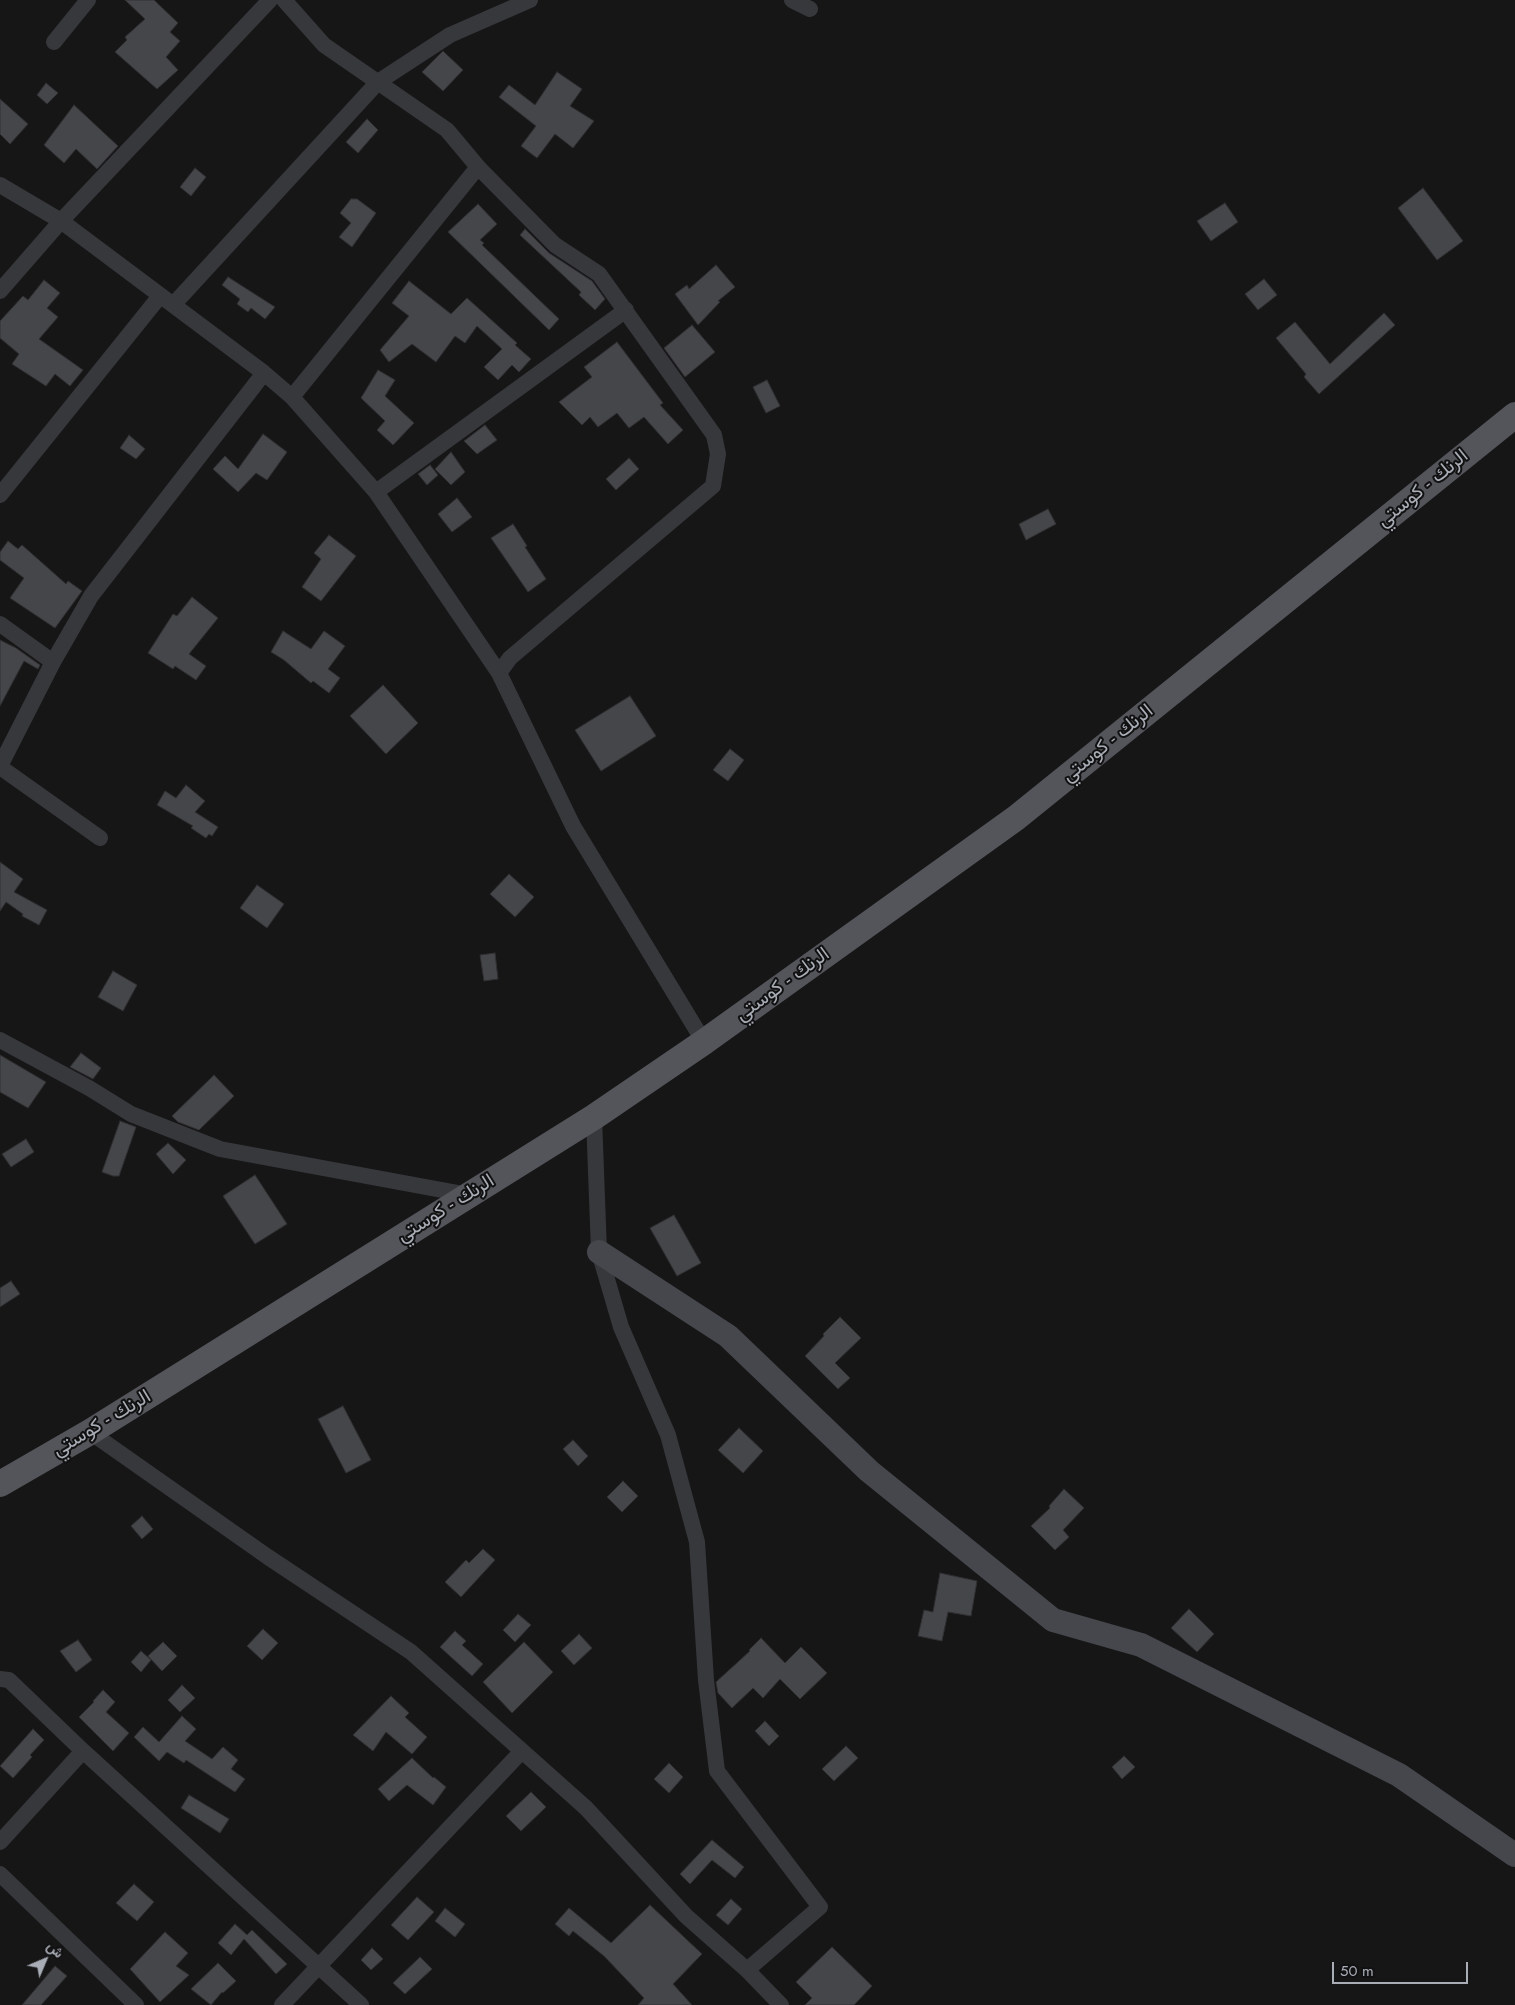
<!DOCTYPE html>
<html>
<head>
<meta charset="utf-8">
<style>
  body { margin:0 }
  #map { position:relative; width:1515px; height:2005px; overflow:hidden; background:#161617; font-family:Jost,Vazirmatn,sans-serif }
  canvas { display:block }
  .north { position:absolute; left:20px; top:1935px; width:50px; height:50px; -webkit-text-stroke:4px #111112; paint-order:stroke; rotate:45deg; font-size:14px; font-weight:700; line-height:20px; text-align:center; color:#a9adb6 }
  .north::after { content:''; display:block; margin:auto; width:18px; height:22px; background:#a9adb6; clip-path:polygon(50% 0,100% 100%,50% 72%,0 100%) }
  .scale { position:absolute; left:1332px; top:1962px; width:136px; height:22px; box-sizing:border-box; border:2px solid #a9adb6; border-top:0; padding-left:6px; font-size:15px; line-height:18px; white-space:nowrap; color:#a9adb6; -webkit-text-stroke:4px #111112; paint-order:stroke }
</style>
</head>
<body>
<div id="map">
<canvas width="1515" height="2005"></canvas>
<div class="north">ش</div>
<div class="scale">50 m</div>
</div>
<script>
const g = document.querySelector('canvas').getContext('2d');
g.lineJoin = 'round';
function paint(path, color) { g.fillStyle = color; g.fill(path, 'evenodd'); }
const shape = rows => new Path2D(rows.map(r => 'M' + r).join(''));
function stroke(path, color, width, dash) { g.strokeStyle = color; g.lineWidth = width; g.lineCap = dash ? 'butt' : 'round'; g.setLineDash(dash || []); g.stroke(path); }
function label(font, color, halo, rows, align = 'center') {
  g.font = font + ' Jost,Vazirmatn,sans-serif'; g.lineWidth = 4; g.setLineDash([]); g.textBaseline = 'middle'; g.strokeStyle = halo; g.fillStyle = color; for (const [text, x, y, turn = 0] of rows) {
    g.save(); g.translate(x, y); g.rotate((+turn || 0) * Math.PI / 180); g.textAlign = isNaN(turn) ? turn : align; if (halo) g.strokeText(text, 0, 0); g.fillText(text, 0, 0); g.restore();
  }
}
const building = shape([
  [125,0,154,0,178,23,170,32,180,41,166,57,178,70,157,89,115,52,127,40,125,37,145,19,125,0],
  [443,51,463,70,443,91,422,72,443,51],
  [557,72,582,89,570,106,594,121,573,148,555,134,537,158,521,146,536,126,499,97,509,85,535,105,557,72],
  [46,83,58,93,47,104,37,95,46,83],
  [0,99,28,124,10,144,0,134,0,99],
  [74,105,118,146,97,169,76,149,64,163,44,145,74,105],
  [367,119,378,130,358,153,346,142,367,119],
  [195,168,206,177,191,196,180,187,195,168],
  [1423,188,1463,241,1437,260,1398,208,1423,188],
  [351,199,357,199,376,213,352,247,339,237,351,223,340,213,351,199],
  [1225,203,1238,222,1211,241,1197,221,1225,203],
  [478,204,497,224,480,240,484,243,482,245,559,319,549,330,448,232,478,204],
  [525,229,549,253,592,281,605,299,595,310,579,295,581,292,520,235,525,229],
  [716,265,735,287,718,301,720,302,698,325,675,294,687,285,689,289,716,265],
  [228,277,275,307,265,319,251,308,248,312,237,304,240,299,222,285,228,277],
  [1264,279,1277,295,1258,310,1245,294,1264,279],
  [44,280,60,293,47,308,58,317,39,339,83,370,70,386,55,374,46,386,12,364,19,354,0,338,0,321,23,296,28,300,44,280],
  [409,281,451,314,467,298,517,343,515,345,531,359,519,372,512,365,498,380,484,367,502,349,477,326,465,343,455,336,436,362,412,344,389,362,380,350,409,316,392,303,409,281],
  [1384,313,1395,325,1319,394,1304,377,1306,374,1276,338,1295,322,1330,364,1384,313],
  [692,325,715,352,685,377,664,348,692,325],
  [617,342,663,403,660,405,683,430,668,444,644,417,629,428,617,413,598,427,590,417,582,425,559,402,592,377,584,367,617,342],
  [378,370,395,380,385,396,414,423,393,445,377,430,385,421,361,398,378,370],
  [767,380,780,406,766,413,753,387,767,380],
  [485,425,497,440,477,454,464,441,485,425],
  [263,434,287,452,267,480,256,473,238,492,213,469,225,456,238,469,263,434],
  [129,435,145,449,136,459,120,448,129,435],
  [451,452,465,472,451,485,435,469,451,452],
  [629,458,639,469,616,490,606,479,629,458],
  [430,465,438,475,427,485,418,474,430,465],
  [457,498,472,517,452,532,438,514,457,498],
  [1048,509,1056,524,1026,540,1019,524,1048,509],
  [513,524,527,546,525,547,546,579,528,592,491,538,513,524],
  [329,535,356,556,321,601,302,587,321,559,314,553,329,535],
  [8,541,18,549,22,545,66,584,68,581,82,591,55,628,10,598,24,578,0,560,0,552,8,541],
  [192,597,218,618,189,654,206,666,196,680,175,666,173,669,148,653,173,614,177,616,192,597],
  [283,631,311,649,324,631,345,646,328,669,340,678,329,693,313,681,311,683,284,660,271,652,283,631],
  [0,640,16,648,40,665,38,669,24,661,0,706,0,640],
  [383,685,418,723,386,754,350,716,383,685],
  [630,696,656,736,601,771,575,730,630,696],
  [730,749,744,760,728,781,713,770,730,749],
  [186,785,205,801,195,812,218,827,212,836,209,834,206,838,191,828,193,826,157,805,165,791,176,798,186,785],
  [0,862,23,879,14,892,47,910,39,925,22,916,23,914,6,902,0,911,0,862],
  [509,874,534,897,515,917,490,894,509,874],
  [257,885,284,904,267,928,240,908,257,885],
  [495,953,498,979,484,981,480,955,495,953],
  [113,971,137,985,123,1011,98,997,113,971],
  [81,1053,101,1068,93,1079,70,1067,81,1053],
  [0,1055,46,1082,28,1108,0,1092,0,1055],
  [214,1075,234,1096,199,1130,178,1122,172,1116,214,1075],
  [120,1121,136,1127,119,1176,113,1176,102,1172,120,1121],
  [26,1139,34,1152,11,1167,2,1154,26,1139],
  [168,1143,186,1160,173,1174,156,1154,168,1143],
  [255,1175,287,1224,255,1244,223,1196,255,1175],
  [674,1215,701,1263,677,1276,650,1228,674,1215],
  [11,1281,20,1294,0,1307,0,1288,11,1281],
  [840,1317,861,1338,835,1363,850,1378,838,1389,805,1356,824,1336,823,1334,840,1317],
  [343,1406,371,1460,346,1473,318,1419,343,1406],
  [739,1428,763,1451,743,1473,718,1450,739,1428],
  [573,1440,588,1456,578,1466,563,1449,573,1440],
  [623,1481,638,1496,622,1512,607,1497,623,1481],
  [1064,1489,1084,1508,1063,1530,1069,1537,1055,1550,1031,1526,1050,1508,1049,1506,1064,1489],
  [142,1516,153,1529,142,1539,131,1526,142,1516],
  [483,1549,495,1560,461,1597,445,1582,466,1560,469,1563,483,1549],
  [940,1573,977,1581,971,1616,948,1612,942,1641,918,1636,924,1610,933,1612,940,1573],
  [1189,1609,1214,1634,1197,1652,1171,1628,1189,1609],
  [518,1614,531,1625,515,1642,503,1630,518,1614],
  [263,1629,278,1643,262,1660,247,1646,263,1629],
  [455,1631,466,1641,462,1645,483,1664,472,1676,440,1647,455,1631],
  [579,1634,592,1648,574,1665,561,1651,579,1634],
  [761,1638,785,1663,801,1647,827,1673,800,1699,780,1679,763,1698,753,1688,732,1708,718,1693,716,1682,750,1651,749,1650,761,1638],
  [78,1640,92,1660,76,1672,60,1651,78,1640],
  [163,1642,177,1656,162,1671,148,1656,163,1642],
  [524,1642,553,1672,512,1713,483,1682,524,1642],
  [141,1651,151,1660,141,1672,131,1662,141,1651],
  [182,1685,195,1698,180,1712,168,1700,182,1685],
  [103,1690,115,1702,106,1712,129,1733,113,1751,79,1717,94,1702,93,1701,103,1690],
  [391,1696,409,1713,405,1717,427,1737,412,1754,386,1732,373,1751,353,1735,391,1696],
  [182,1716,196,1729,185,1741,212,1759,223,1747,238,1760,231,1769,245,1779,235,1792,186,1760,184,1763,167,1752,159,1761,134,1737,143,1727,159,1742,182,1716],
  [765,1721,779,1736,769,1746,755,1731,765,1721],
  [33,1729,44,1740,30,1755,32,1757,13,1778,0,1766,33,1729],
  [846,1746,858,1758,834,1781,822,1769,846,1746],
  [1124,1756,1135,1767,1122,1779,1112,1767,1124,1756],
  [412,1758,433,1778,434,1777,446,1787,433,1805,407,1785,389,1801,378,1789,412,1758],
  [669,1763,683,1777,669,1793,654,1779,669,1763],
  [531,1792,546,1807,521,1831,506,1816,531,1792],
  [189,1795,229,1819,220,1833,181,1808,189,1795],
  [712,1840,744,1867,735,1878,712,1860,690,1884,680,1874,712,1840],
  [134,1884,154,1902,137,1921,116,1903,134,1884],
  [417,1897,434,1912,408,1940,391,1925,417,1897],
  [731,1899,742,1909,728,1925,716,1915,731,1899],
  [650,1905,702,1954,673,1984,692,2005,638,2005,644,1998,604,1956,573,1931,569,1936,555,1924,569,1908,611,1943,650,1905],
  [445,1908,465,1924,455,1937,435,1921,445,1908],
  [235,1924,247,1935,252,1930,287,1964,276,1974,244,1939,231,1955,218,1943,235,1924],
  [165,1932,188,1953,176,1966,189,1975,160,2002,130,1969,165,1932],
  [832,1947,872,1986,854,2005,805,2005,812,1998,796,1982,832,1947],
  [372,1948,383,1959,371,1970,361,1960,372,1948],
  [420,1957,432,1969,405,1994,393,1983,420,1957],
  [218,1963,236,1981,223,1993,222,1992,211,2005,191,1989,218,1963],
  [55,1966,67,1976,41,2005,22,2005,55,1966]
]);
const street = shape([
  [284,0,324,45,447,130,478,167,555,245,599,274,714,435,718,454,713,486,510,658,499,673,573,826,704,1042],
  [792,0,810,9],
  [54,42,88,0],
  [0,185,61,221,264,373,292,397,376,492,499,673],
  [0,291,61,221,270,0],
  [173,305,378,82,450,35,530,0],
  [292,397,478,167],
  [376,492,626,310],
  [0,495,160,296],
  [0,624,53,662],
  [0,766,53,662,91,596,264,373],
  [0,767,100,838],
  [0,1040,89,1088,131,1114,220,1149,469,1195],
  [594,1117,599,1252,621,1327,668,1435,697,1542,706,1680,717,1771,820,1907,747,1970],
  [90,1432,268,1557,411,1652,586,1808,686,1916,747,1970,781,2005],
  [0,1679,9,1680,83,1751,361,2005],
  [0,1842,83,1751],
  [0,1874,136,2005],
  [282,2005,522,1751]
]);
const secondary = shape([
  [599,1252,728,1336,869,1471,1053,1620,1141,1645,1399,1775,1515,1855]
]);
const primary = shape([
  [0,1484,90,1432,594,1117,704,1042,1016,818,1515,415]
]);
const streetNames = [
  ["الرنك - كوستي",1423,489,-39],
  ["الرنك - كوستي",1108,744,-39],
  ["الرنك - كوستي",783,985,-36],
  ["الرنك - كوستي",446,1209,-32],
  ["الرنك - كوستي",102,1424,-31]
];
paint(building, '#45464a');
stroke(building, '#303033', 1);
stroke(street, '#37383c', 16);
stroke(secondary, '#45474c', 24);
stroke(primary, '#53555a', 26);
label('20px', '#a9adb6', '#111112', streetNames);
</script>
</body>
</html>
